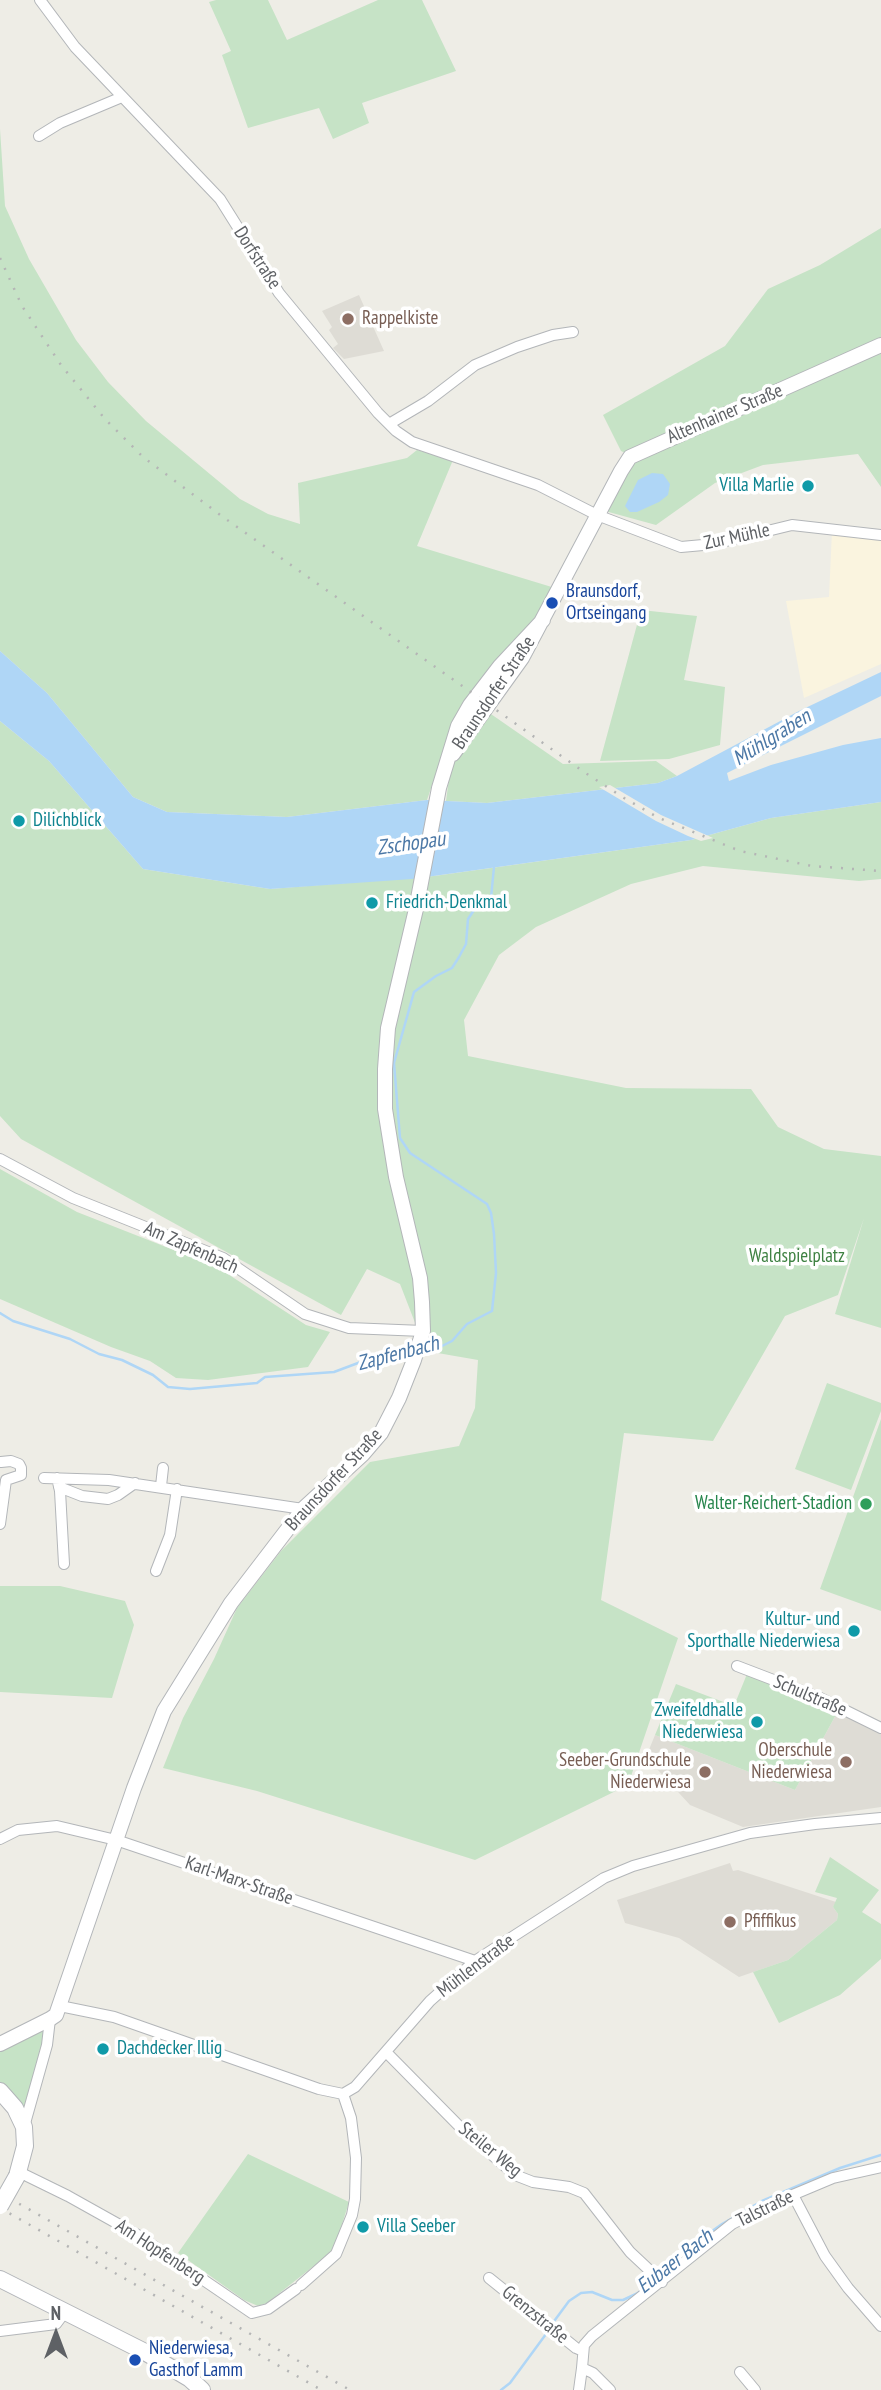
<!DOCTYPE html>
<html>
<head>
<meta charset="utf-8">
<style>
  body { margin:0 }
  #map { position:relative; width:881px; height:2390px; overflow:hidden; background:#eeede6; font-family:"PT Sans Narrow",sans-serif }
  canvas { display:block }
  .north { position:absolute; left:21px; top:2299px; width:70px; height:70px; -webkit-text-stroke:5px #fff; paint-order:stroke; rotate:0deg; font-size:19px; font-weight:700; line-height:28px; text-align:center; color:#5e6165 }
  .north::after { content:''; display:block; margin:auto; width:24px; height:32px; background:#5e6165; clip-path:polygon(50% 0,100% 100%,50% 72%,0 100%) }
</style>
</head>
<body>
<div id="map">
<canvas width="881" height="2390"></canvas>
<div class="north">N</div>
</div>
<script>
const g = document.querySelector('canvas').getContext('2d');
g.lineJoin = 'round';
function paint(path, color) { g.fillStyle = color; g.fill(path, 'evenodd'); }
const shape = rows => new Path2D(rows.map(r => 'M' + r).join(''));
function stroke(path, color, width, dash) { g.strokeStyle = color; g.lineWidth = width; g.lineCap = dash ? 'butt' : 'round'; g.setLineDash(dash || []); g.stroke(path); }
function label(font, color, halo, rows, align = 'center') {
  g.font = font + ' "PT Sans Narrow",sans-serif'; g.lineWidth = 7; g.setLineDash([]); g.textBaseline = 'middle'; g.strokeStyle = halo; g.fillStyle = color; for (const [text, x, y, turn = 0] of rows) {
    g.save(); g.translate(x, y); g.rotate((+turn || 0) * Math.PI / 180); g.textAlign = isNaN(turn) ? turn : align; if (halo) g.strokeText(text, 0, 0); g.fillText(text, 0, 0); g.restore();
  }
}
const commercial = shape([
  [832,531,881,537,881,664,804,698,786,601,829,597]
]);
const education = shape([
  [359,295,384,351,344,359,333,348,338,344,329,330,332,327,322,311],
  [838,1711,881,1733,881,1807,743,1827,690,1805,646,1757,655,1735,795,1790],
  [730,1863,733,1871,738,1870,836,1902,833,1907,838,1914,837,1920,788,1960,739,1977,679,1938,625,1923,617,1900]
]);
const green = shape([
  [216,0,268,0,287,40,378,0,422,0,456,71,362,103,369,123,333,139,319,108,248,128,222,55,231,51,209,2],
  [0,129,5,206,29,259,76,340,108,382,146,421,240,499,268,514,300,524,298,483,407,458,417,450,453,460,417,546,555,588,547,604,447,741,427,800,287,817,167,812,133,797,47,693,0,651],
  [881,228,881,487,858,454,763,465,715,483,656,525,605,511,636,458,621,451,603,415,725,346,768,289,820,265],
  [641,610,697,616,684,680,725,687,720,745,669,759,600,761],
  [488,712,563,764,656,761,677,776,658,783,487,803,446,801,450,771,457,754],
  [0,721,49,761,143,869,270,889,434,876,691,840,771,818,881,802,881,879,859,881,703,866,631,884,536,927,499,955,464,1020,468,1056,626,1088,751,1089,778,1127,824,1149,881,1156,881,1328,835,1314,864,1218,838,1295,785,1316,713,1441,624,1433,601,1600,678,1638,628,1785,475,1860,257,1791,163,1768,183,1718,214,1659,237,1608,281,1551,370,1462,459,1446,475,1408,478,1360,426,1351,400,1284,367,1269,341,1315,21,1139,0,1116],
  [0,1169,77,1212,217,1267,306,1325,330,1332,308,1367,208,1380,176,1378,150,1361,111,1347,0,1299],
  [827,1383,881,1403,881,1411,851,1490,795,1469],
  [881,1419,881,1611,820,1589],
  [0,1586,60,1586,125,1601,134,1625,112,1698,0,1692],
  [747,1674,838,1711,795,1790,655,1735,676,1684,734,1706],
  [830,1857,879,1890,862,1912,881,1924,881,1959,840,1995,779,2023,753,1972,788,1960,837,1920,838,1914,833,1907,837,1898,815,1892],
  [50,2019,24,2127,0,2091,0,2044],
  [248,2154,349,2202,334,2250,267,2303,258,2306,244,2300,178,2253]
]);
const water = shape([
  [652,473,663,474,670,484,668,495,659,502,637,512,630,512,625,506,638,480],
  [0,651,47,693,133,797,167,812,287,817,427,800,487,803,658,783,677,776,799,711,881,672,881,696,727,773,729,781,771,765,843,745,881,738,881,802,771,818,691,840,412,879,270,889,143,869,49,761,0,721]
]);
const pier = shape([
  [610,785,661,815,713,838,701,841,688,836,656,821,599,787]
]);
const stream = shape([
  [0,1313,13,1321,70,1339,99,1354,122,1360,153,1375,168,1387,190,1389,257,1383,265,1377,334,1372,366,1360,413,1351],
  [423,1349,440,1347,452,1341,467,1324,492,1311,496,1273,494,1234,491,1213,487,1204,410,1153,400,1138,394,1063,414,992,436,976,452,968,459,957,466,944,468,919,482,898,491,898,494,867],
  [658,2275,687,2249,722,2224,762,2201,840,2168,881,2155],
  [552,2324,569,2301,581,2293,592,2292,612,2300,623,2300,638,2293,653,2280],
  [501,2390,510,2383,549,2330]
]);
const minor = shape([
  [40,0,75,47,220,199,279,293,378,413,396,431,412,442,538,485,597,515,681,547,714,544,792,525,881,535],
  [39,136,60,123,122,97],
  [389,424,428,401,475,365,517,347,553,335,573,332],
  [0,1159,73,1198,223,1258,305,1314,349,1328,423,1331],
  [44,1478,109,1480,303,1509],
  [57,1478,60,1491,64,1564],
  [161,1486,163,1468],
  [59,1487,82,1496,108,1499,118,1495,135,1483],
  [0,1524,6,1480,21,1475,21,1468,19,1464,11,1461,1,1462],
  [156,1571,170,1535,177,1489],
  [737,1666,818,1697,881,1728],
  [0,1839,18,1830,57,1826,116,1840,475,1961],
  [60,2006,114,2017,319,2089,343,2094,355,2087,430,2001,475,1961,604,1878,633,1866,750,1833,815,1824,881,1818],
  [387,2053,458,2125,515,2175,533,2182,569,2187,584,2193,630,2252,662,2282],
  [24,2127,47,2045,50,2019],
  [19,2172,68,2196,136,2234,252,2313,268,2309,296,2289],
  [793,2195,825,2256,848,2288,881,2326],
  [489,2278,576,2348,583,2351],
  [301,2285,336,2254,352,2215,355,2199,356,2158,351,2118,343,2094],
  [0,2331,56,2324,65,2312],
  [740,2372,755,2390],
  [579,2390,582,2368],
  [610,2390,593,2373,582,2368,584,2345,592,2336,732,2224,771,2204,833,2178,881,2167]
]);
const tertiary = shape([
  [453,754,522,658,621,471,630,457,881,345],
  [0,2044,50,2019,56,2015,134,1788,164,1711,231,1603,303,1509,363,1454,381,1433,399,1398,414,1360,423,1331,422,1302,420,1278,396,1177,385,1109,385,1069,388,1028,416,909,439,788,458,726,470,705,500,666,543,620]
]);
const secondary = shape([
  [0,2091,15,2108,24,2127,25,2146,17,2176],
  [0,2279,143,2351,190,2379,202,2390]
]);
const rail = shape([
  [0,258,22,306,61,365,105,419,143,457,223,517,584,772,624,798,659,818,740,851,812,866,881,871],
  [0,2193,350,2390],
  [0,2208,318,2388]
]);
const secondaryBridge = shape([
  [0,2206,17,2176]
]);
const markers = [
  [348,319,7,"#8d6e63"],
  [808,486,7,"#0f9aa8"],
  [552,603,7,"#1a4fb4"],
  [19,821,7,"#0f9aa8"],
  [372,903,7,"#0f9aa8"],
  [866,1504,7,"#2e9e5b"],
  [854,1631,7,"#0f9aa8"],
  [757,1722,7,"#0f9aa8"],
  [846,1762,7,"#8d6e63"],
  [705,1772,7,"#8d6e63"],
  [730,1922,7,"#8d6e63"],
  [103,2049,7,"#0f9aa8"],
  [363,2227,7,"#0f9aa8"],
  [135,2360,7,"#1a4fb4"]
];
const streetNames = [
  ["Dorfstraße",257,258,57],
  ["Altenhainer Straße",725,414,-23],
  ["Zur Mühle",737,537,-12],
  ["Braunsdorfer Straße",494,693,-56],
  ["Am Zapfenbach",191,1248,24],
  ["Braunsdorfer Straße",334,1480,-47],
  ["Schulstraße",810,1696,23],
  ["Karl-Marx-Straße",239,1881,19],
  ["Mühlenstraße",476,1966,-37],
  ["Steiler Weg",490,2150,39],
  ["Talstraße",765,2209,-26],
  ["Am Hopfenberg",160,2252,33],
  ["Grenzstraße",535,2315,39]
];
const educationNames = [
  ["Rappelkiste",362,319],
  ["Oberschule",832,1751,"right"],
  ["Niederwiesa",832,1773,"right"],
  ["Seeber-Grundschule",691,1761,"right"],
  ["Niederwiesa",691,1783,"right"],
  ["Pfiffikus",744,1922]
];
const cultureNames = [
  ["Villa Marlie",794,486,"right"],
  ["Dilichblick",33,821],
  ["Friedrich-Denkmal",386,903],
  ["Kultur- und",840,1620,"right"],
  ["Sporthalle Niederwiesa",840,1642,"right"],
  ["Zweifeldhalle",743,1711,"right"],
  ["Niederwiesa",743,1733,"right"],
  ["Dachdecker Illig",117,2049],
  ["Villa Seeber",377,2227]
];
const transitNames = [
  ["Braunsdorf,",566,592],
  ["Ortseingang",566,614],
  ["Niederwiesa,",149,2349],
  ["Gasthof Lamm",149,2371]
];
const parkNames = [
  ["Waldspielplatz",797,1257]
];
const leisureNames = [
  ["Walter-Reichert-Stadion",852,1504]
];
const waterNames = [
  ["Mühlgraben",772,738,-32],
  ["Zschopau",411,844,-8],
  ["Zapfenbach",398,1354,-15],
  ["Eubaer Bach",675,2262,-38]
];
paint(commercial, '#faf4df');
paint(education, '#dedcd5');
paint(green, '#c6e3c6');
paint(water, '#afd6f6');
paint(pier, '#eeede6');
stroke(stream, '#afd6f6', 2.5);
stroke(minor, '#b3b6b9', 12);
stroke(tertiary, '#b3b6b9', 16);
stroke(secondary, '#b2b5b9', 18);
stroke(minor, '#fff', 10);
stroke(tertiary, '#fff', 14);
stroke(secondary, '#fff', 16);
stroke(rail, '#b4b5b5', 2.5, [2, 9]);
stroke(secondaryBridge, '#b2b5b9', 18, []);
stroke(secondaryBridge, '#fff', 16);
for (const [x, y, r, color] of markers) { const dot = new Path2D(); dot.arc(x, y, r, 0, 2 * Math.PI); g.fillStyle = color; g.fill(dot); stroke(dot, '#fff', 2.5); }
label('19px', '#5e6165', '#fff', streetNames);
label('19px', '#785e54', '#fff', educationNames, 'left');
label('19px', '#0d838f', '#fff', cultureNames, 'left');
label('19px', '#164399', '#fff', transitNames, 'left');
label('19px', '#3f8243', '#fff', parkNames);
label('19px', '#27864d', '#fff', leisureNames, 'right');
label('italic 21px', '#4c78a6', '#fff', waterNames);
</script>
</body>
</html>
